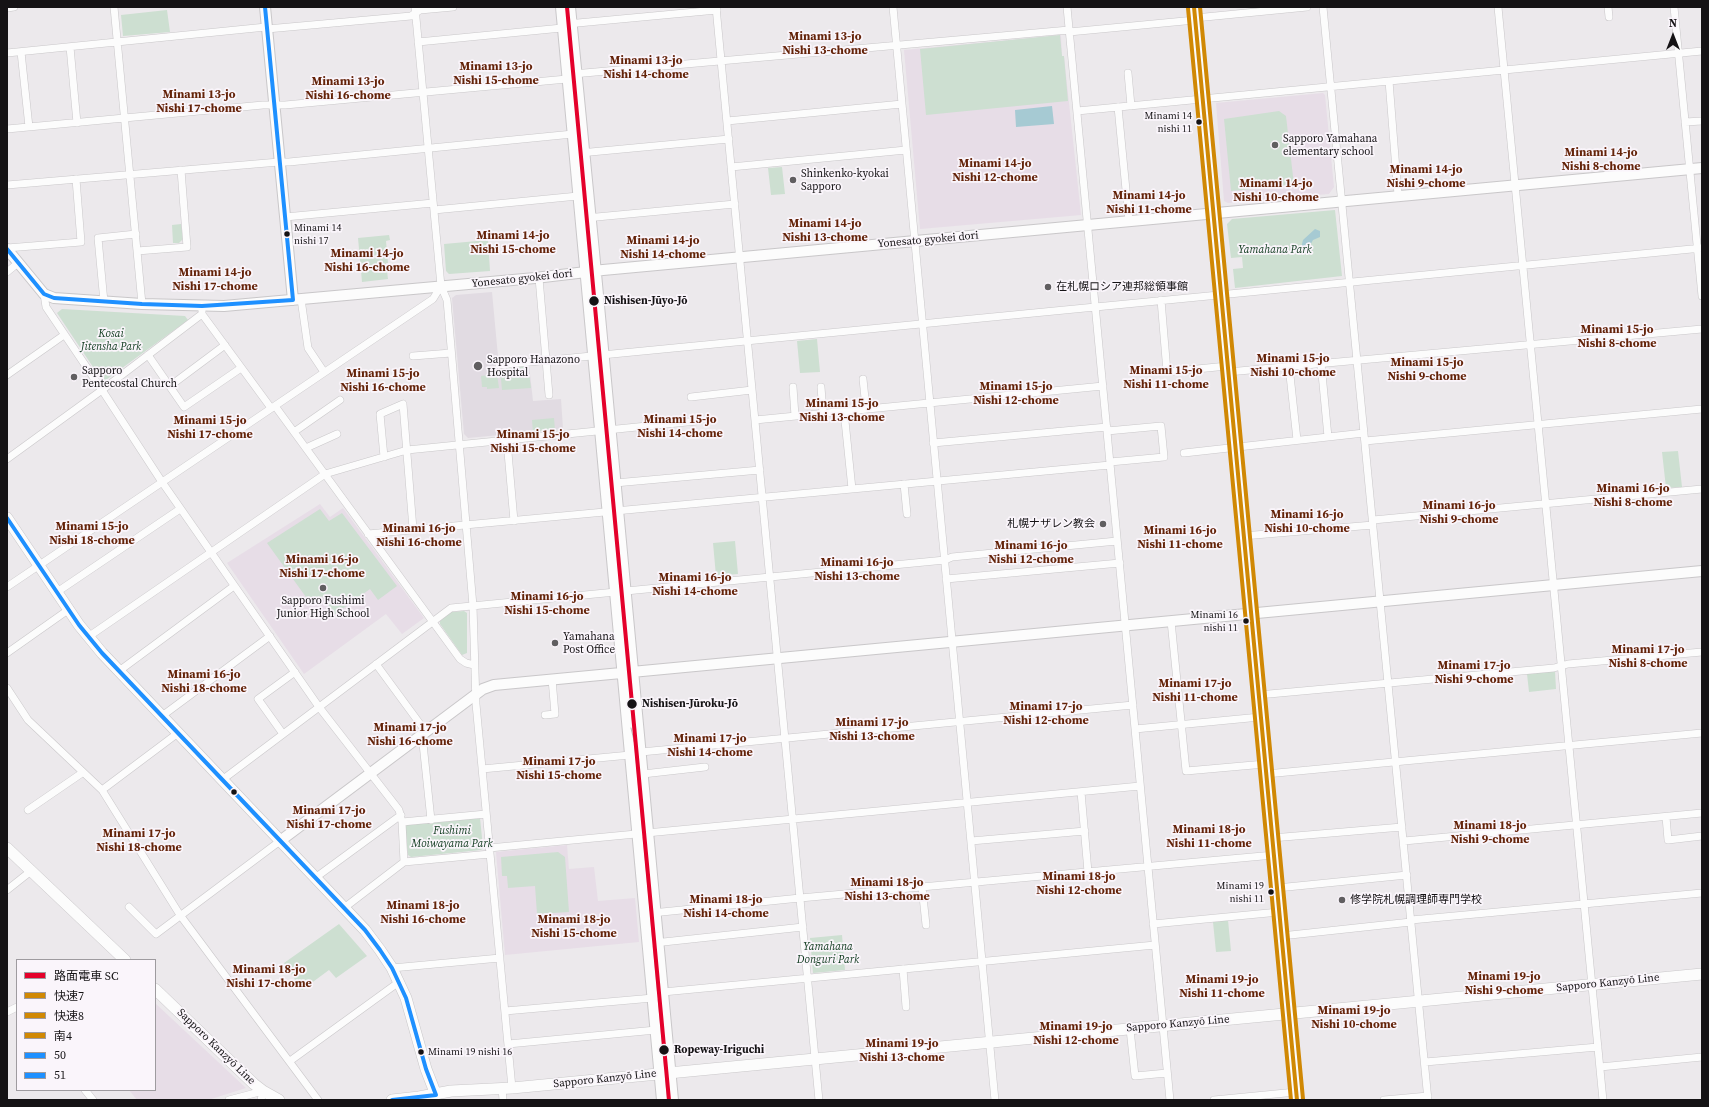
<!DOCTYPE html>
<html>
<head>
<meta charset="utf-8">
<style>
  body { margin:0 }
  #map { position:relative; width:1709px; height:1107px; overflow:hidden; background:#ece9ec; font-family:"Source Serif 4","Noto Sans JP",serif }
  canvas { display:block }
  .frame { position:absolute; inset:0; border:8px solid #151315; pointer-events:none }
  .legend { position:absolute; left:16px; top:959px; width:140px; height:132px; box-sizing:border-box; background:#faf5fb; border:1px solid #9e9b9f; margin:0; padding:5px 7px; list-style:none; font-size:12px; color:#151315 }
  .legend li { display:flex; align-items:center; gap:8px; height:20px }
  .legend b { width:20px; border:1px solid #9e9b9f }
  .north { position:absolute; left:1653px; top:16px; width:40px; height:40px; -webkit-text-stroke:3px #faf5fb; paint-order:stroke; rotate:0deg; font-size:11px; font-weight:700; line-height:16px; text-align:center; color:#151315 }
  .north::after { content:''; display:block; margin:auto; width:14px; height:18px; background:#151315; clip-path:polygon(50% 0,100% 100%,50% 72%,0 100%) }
</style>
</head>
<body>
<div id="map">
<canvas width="1709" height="1107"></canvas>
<div class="frame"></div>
<ul class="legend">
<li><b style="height:5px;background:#e4002b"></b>路面電車 SC</li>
<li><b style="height:5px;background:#d08804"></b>快速7</li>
<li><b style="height:5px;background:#d08804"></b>快速8</li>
<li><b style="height:5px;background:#d08804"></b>南4</li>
<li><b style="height:5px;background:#1e90ff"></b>50</li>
<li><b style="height:5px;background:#1e90ff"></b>51</li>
</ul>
<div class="north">N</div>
</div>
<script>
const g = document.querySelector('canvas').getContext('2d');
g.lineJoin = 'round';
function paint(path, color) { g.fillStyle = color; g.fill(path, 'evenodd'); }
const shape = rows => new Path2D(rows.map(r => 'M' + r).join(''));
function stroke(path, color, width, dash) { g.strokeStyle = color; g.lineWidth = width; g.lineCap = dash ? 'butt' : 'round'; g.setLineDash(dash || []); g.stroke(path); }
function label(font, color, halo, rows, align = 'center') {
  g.font = font + ' "Source Serif 4","Noto Sans JP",serif'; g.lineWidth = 3.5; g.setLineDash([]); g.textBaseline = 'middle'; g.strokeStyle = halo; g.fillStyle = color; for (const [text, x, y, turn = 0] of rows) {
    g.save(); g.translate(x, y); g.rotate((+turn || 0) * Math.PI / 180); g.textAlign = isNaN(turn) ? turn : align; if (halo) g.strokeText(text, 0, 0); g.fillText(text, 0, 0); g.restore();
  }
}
const built = shape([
  [492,292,499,367,529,365,533,401,561,399,563,429,468,438,464,434,452,298,456,295]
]);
const education = shape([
  [1061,35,1062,56,1064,56,1081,215,920,229,904,50],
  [1323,93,1325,95,1334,187,1329,194,1228,203,1224,201,1216,103],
  [320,504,330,517,343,508,424,618,402,634,386,614,304,674,227,563],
  [567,845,569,869,594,867,598,901,635,898,639,942,505,955,496,852],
  [155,1003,246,1088,208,1100,137,1100,129,1090,155,1090]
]);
const green = shape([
  [167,10,170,32,123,36,121,15],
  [1060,35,1062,56,1064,56,1068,101,926,115,920,49],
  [1279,111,1286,116,1294,185,1231,191,1224,119],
  [782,167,785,194,771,195,768,168],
  [1335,210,1342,276,1235,288,1233,269,1243,268,1242,257,1231,258,1227,224,1232,219],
  [181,224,183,239,179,243,173,243,172,225],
  [389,235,390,240,386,241,388,263,386,263,388,279,362,282,358,238],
  [488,240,490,271,449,274,446,271,444,244],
  [62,309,185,316,188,320,103,382,57,313],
  [817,339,820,372,800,373,797,341],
  [528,366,531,388,502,390,500,369],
  [497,374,499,388,487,389,487,387,482,387,481,376],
  [554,418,555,430,533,432,532,420],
  [1678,451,1682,487,1666,488,1662,452],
  [320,509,329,521,342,513,397,586,378,600,370,589,334,615,322,596,311,604,267,543],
  [735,541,738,574,716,576,713,543],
  [464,611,467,613,467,653,462,655,440,624,440,621,451,612],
  [1555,671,1556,689,1529,692,1527,674],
  [480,818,483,848,481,850,411,857,408,855,405,828,407,825],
  [558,852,565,857,569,912,537,914,535,886,508,888,507,876,502,876,501,857],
  [1228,920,1231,951,1216,952,1213,922],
  [339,924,367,956,336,978,329,970,302,990,284,963],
  [842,935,845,970,813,973,810,938]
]);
const water = shape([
  [1052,106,1054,124,1016,127,1015,110],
  [1315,229,1320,231,1320,237,1313,240,1307,251,1304,253,1301,248,1303,240]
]);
const street = shape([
  [114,7,142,304],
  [415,7,441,286,447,300,473,606,476,704,512,1088],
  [716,7,819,1100],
  [893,7,995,1100],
  [1067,7,1170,1100],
  [1323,7,1428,1100],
  [1498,7,1603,1100],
  [1608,7,1609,17],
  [1674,7,1702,296],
  [7,8,14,7],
  [1195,18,1307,7],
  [567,24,717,10],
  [267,29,411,16,420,10,453,7],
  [1069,32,1195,20],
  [418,42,562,28],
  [70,47,77,123],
  [21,52,29,127],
  [7,53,266,27],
  [1128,73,1131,106],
  [573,74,1069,30],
  [1389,81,1398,195],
  [1118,107,1129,221],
  [1077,111,1702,51],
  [727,121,902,104],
  [1685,122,1702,121],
  [7,129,263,105,285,105,567,79],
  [580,153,729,139],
  [731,167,906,150],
  [7,185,279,162,289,162,573,134],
  [434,210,578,196],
  [285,217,433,203],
  [586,218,735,204],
  [7,248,81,242,76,179],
  [137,251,187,247,181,170],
  [7,272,18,263],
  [539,278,549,395],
  [44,294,46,307,102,390,162,482,319,707,399,810,402,822,404,862],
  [301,299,308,348,324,372],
  [1161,300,1167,372,1227,366],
  [104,302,98,238,136,234],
  [202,314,271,408],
  [148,355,184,407,241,368],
  [413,356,451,353],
  [1321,363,1328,437],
  [499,365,1702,248],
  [1289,366,1297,440],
  [1228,372,1702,329],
  [7,375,64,335],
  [863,379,866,408],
  [170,386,225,345],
  [793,387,795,416],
  [821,387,823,413],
  [691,397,752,390],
  [275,406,460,659,466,663,474,665],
  [844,411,852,489],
  [755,420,1103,386],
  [1107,431,1161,426,1164,457,1110,462],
  [294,432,340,400],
  [507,441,514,521],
  [1365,441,1702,409],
  [933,443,1107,427],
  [306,448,337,434],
  [1184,453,1364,433],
  [384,457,380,414,403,404,413,529],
  [7,459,102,390,202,314,202,306],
  [615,483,760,470],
  [904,484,907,514],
  [1373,520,1702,489],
  [368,534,1110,465],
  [1243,536,1373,525],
  [946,579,1120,563],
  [7,587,433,299,441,286],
  [57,592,180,509],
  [1171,621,1186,771,1265,764],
  [88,637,325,474,407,450,697,421],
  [7,653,68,610],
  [376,664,426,732],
  [119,671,234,586],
  [7,688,28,720,102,790,180,915,318,1100],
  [1258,695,1554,668,1568,664,1702,652],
  [545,715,555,714,552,679],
  [162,716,270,636],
  [1135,729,1260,717],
  [283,734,258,699,295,672],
  [422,734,431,820],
  [641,752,1133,705],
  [482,769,630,755],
  [643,774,705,767],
  [1266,774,1702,733],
  [222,780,451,608,945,560,952,557,1117,541],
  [102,790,178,733],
  [1081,792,1088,872],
  [28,810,82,773],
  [1666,817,1668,840,1702,836],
  [402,822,486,814],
  [1272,838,1402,827],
  [971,841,1085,831],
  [1404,841,1702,813],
  [489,848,1140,786],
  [315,878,401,815],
  [922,887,926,925],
  [1277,888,1407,875],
  [7,890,31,871],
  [129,907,156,934,280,841],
  [344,908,404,862,490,854],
  [652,913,800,898,1274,855],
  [1411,920,1702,893],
  [1153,924,1279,912],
  [1281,936,1411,922],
  [654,943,803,927],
  [392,968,500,958],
  [903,969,906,1007],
  [505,1011,653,998,663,992,1155,945],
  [7,1012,17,1007],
  [1130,1029,1135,1076,1167,1073],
  [508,1044,656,1030],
  [290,1061,399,982],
  [1425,1062,1598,1047],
  [1600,1067,1702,1057],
  [502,1088,503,1100],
  [85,1090,93,1100],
  [229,1100,263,1091,261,1100],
  [1214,1100,1296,1092],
  [1384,1100,1428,1096]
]);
const secondary = shape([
  [265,7,293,300],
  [561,7,662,1100],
  [570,7,594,252,673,1100],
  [7,249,44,294,54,298,142,304,224,306,535,278,603,270,1702,168],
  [280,841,483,689,494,685,1702,571]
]);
const primary = shape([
  [7,518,79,625,102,653,365,930,380,950,392,968,406,998,426,1069,436,1095],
  [7,848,125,960],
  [155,989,254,1084,263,1091,279,1100],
  [392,1100,419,1097,451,1091,512,1088,1702,974]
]);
const highway = shape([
  [1194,7,1297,1100]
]);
const tram = shape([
  [631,728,636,749]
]);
const bus1 = shape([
  [1194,7,1297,1100]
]);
const bus2 = shape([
  [1188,8,1291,1100]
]);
const bus3 = shape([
  [1200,7,1303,1099]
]);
const bus4 = shape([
  [7,518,79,625,102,653,365,930,380,950,392,968,406,998,426,1069,436,1095],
  [392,1100,436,1095]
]);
const bus5 = shape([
  [265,7,293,300],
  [7,249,44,294,54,298,142,304,202,306,293,300]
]);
const tram1 = shape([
  [567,7,669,1100]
]);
const markers = [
  [1199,122,3.5,"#151315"],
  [1275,145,4,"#605e60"],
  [793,180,4,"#605e60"],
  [287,234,3.5,"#151315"],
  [1048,287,4,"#605e60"],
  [594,301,5.5,"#151315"],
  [478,366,5,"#605e60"],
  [74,377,4,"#605e60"],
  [1103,524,4,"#605e60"],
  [323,588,4,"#605e60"],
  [1246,621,3.5,"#151315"],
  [555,643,4,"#605e60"],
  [632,704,5.5,"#151315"],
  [234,792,3.5,"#151315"],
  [1271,892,3.5,"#151315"],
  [1342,900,4,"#605e60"],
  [664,1050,5.5,"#151315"],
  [421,1052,3.5,"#151315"]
];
const busNames = [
  ["Minami 14",1192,116],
  ["nishi 11",1192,129],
  ["Minami 14",294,228,"left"],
  ["nishi 17",294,241,"left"],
  ["Minami 16",1238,615],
  ["nishi 11",1238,628],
  ["Minami 19",1264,886],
  ["nishi 11",1264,899],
  ["Minami 19 nishi 16",428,1052,"left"]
];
const poiNames = [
  ["Sapporo Yamahana",1283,139],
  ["elementary school",1283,152],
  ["Shinkenko-kyokai",801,174],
  ["Sapporo",801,187],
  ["在札幌ロシア連邦総領事館",1056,287],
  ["Sapporo Hanazono",487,360],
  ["Hospital",487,373],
  ["Sapporo",82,371],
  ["Pentecostal Church",82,384],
  ["札幌ナザレン教会",1095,524,"right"],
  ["Sapporo Fushimi",323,601,"center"],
  ["Junior High School",323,614,"center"],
  ["Yamahana",563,637],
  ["Post Office",563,650],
  ["修学院札幌調理師専門学校",1350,900]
];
const streetNames = [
  ["Yonesato gyokei dori",928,240,-5],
  ["Yonesato gyokei dori",522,279,-6],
  ["Sapporo Kanzyō Line",1608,983,-6],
  ["Sapporo Kanzyō Line",1178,1024,-5],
  ["Sapporo Kanzyō Line",216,1047,44],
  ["Sapporo Kanzyō Line",605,1079,-6]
];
const parkNames = [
  ["Yamahana Park",1275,250],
  ["Kosai",111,334],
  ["Jitensha Park",111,347],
  ["Fushimi",452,831],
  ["Moiwayama Park",452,844],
  ["Yamahana",828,947],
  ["Donguri Park",828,960]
];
const stopNames = [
  ["Nishisen-Jūyo-Jō",604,301],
  ["Nishisen-Jūroku-Jō",642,704],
  ["Ropeway-Iriguchi",674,1050]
];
const neighbourhoodNames = [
  ["Minami 13-jo",825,37],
  ["Nishi 13-chome",825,51],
  ["Minami 13-jo",646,61],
  ["Nishi 14-chome",646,75],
  ["Minami 13-jo",496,67],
  ["Nishi 15-chome",496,81],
  ["Minami 13-jo",348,82],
  ["Nishi 16-chome",348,96],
  ["Minami 13-jo",199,95],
  ["Nishi 17-chome",199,109],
  ["Minami 14-jo",1601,153],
  ["Nishi 8-chome",1601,167],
  ["Minami 14-jo",995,164],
  ["Nishi 12-chome",995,178],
  ["Minami 14-jo",1426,170],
  ["Nishi 9-chome",1426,184],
  ["Minami 14-jo",1276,184],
  ["Nishi 10-chome",1276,198],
  ["Minami 14-jo",1149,196],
  ["Nishi 11-chome",1149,210],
  ["Minami 14-jo",825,224],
  ["Nishi 13-chome",825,238],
  ["Minami 14-jo",513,236],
  ["Nishi 15-chome",513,250],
  ["Minami 14-jo",663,241],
  ["Nishi 14-chome",663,255],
  ["Minami 14-jo",367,254],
  ["Nishi 16-chome",367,268],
  ["Minami 14-jo",215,273],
  ["Nishi 17-chome",215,287],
  ["Minami 15-jo",1617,330],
  ["Nishi 8-chome",1617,344],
  ["Minami 15-jo",1293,359],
  ["Nishi 10-chome",1293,373],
  ["Minami 15-jo",1427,363],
  ["Nishi 9-chome",1427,377],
  ["Minami 15-jo",1166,371],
  ["Nishi 11-chome",1166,385],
  ["Minami 15-jo",383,374],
  ["Nishi 16-chome",383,388],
  ["Minami 15-jo",1016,387],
  ["Nishi 12-chome",1016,401],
  ["Minami 15-jo",842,404],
  ["Nishi 13-chome",842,418],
  ["Minami 15-jo",680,420],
  ["Nishi 14-chome",680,434],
  ["Minami 15-jo",210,421],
  ["Nishi 17-chome",210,435],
  ["Minami 15-jo",533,435],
  ["Nishi 15-chome",533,449],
  ["Minami 16-jo",1633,489],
  ["Nishi 8-chome",1633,503],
  ["Minami 16-jo",1459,506],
  ["Nishi 9-chome",1459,520],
  ["Minami 16-jo",1307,515],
  ["Nishi 10-chome",1307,529],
  ["Minami 15-jo",92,527],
  ["Nishi 18-chome",92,541],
  ["Minami 16-jo",419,529],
  ["Nishi 16-chome",419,543],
  ["Minami 16-jo",1180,531],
  ["Nishi 11-chome",1180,545],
  ["Minami 16-jo",1031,546],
  ["Nishi 12-chome",1031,560],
  ["Minami 16-jo",322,560],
  ["Nishi 17-chome",322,574],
  ["Minami 16-jo",857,563],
  ["Nishi 13-chome",857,577],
  ["Minami 16-jo",695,578],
  ["Nishi 14-chome",695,592],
  ["Minami 16-jo",547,597],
  ["Nishi 15-chome",547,611],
  ["Minami 17-jo",1648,650],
  ["Nishi 8-chome",1648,664],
  ["Minami 17-jo",1474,666],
  ["Nishi 9-chome",1474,680],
  ["Minami 16-jo",204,675],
  ["Nishi 18-chome",204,689],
  ["Minami 17-jo",1195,684],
  ["Nishi 11-chome",1195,698],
  ["Minami 17-jo",1046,707],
  ["Nishi 12-chome",1046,721],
  ["Minami 17-jo",872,723],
  ["Nishi 13-chome",872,737],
  ["Minami 17-jo",410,728],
  ["Nishi 16-chome",410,742],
  ["Minami 17-jo",710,739],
  ["Nishi 14-chome",710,753],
  ["Minami 17-jo",559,762],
  ["Nishi 15-chome",559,776],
  ["Minami 17-jo",329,811],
  ["Nishi 17-chome",329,825],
  ["Minami 18-jo",1490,826],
  ["Nishi 9-chome",1490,840],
  ["Minami 18-jo",1209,830],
  ["Nishi 11-chome",1209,844],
  ["Minami 17-jo",139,834],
  ["Nishi 18-chome",139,848],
  ["Minami 18-jo",1079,877],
  ["Nishi 12-chome",1079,891],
  ["Minami 18-jo",887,883],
  ["Nishi 13-chome",887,897],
  ["Minami 18-jo",726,900],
  ["Nishi 14-chome",726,914],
  ["Minami 18-jo",423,906],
  ["Nishi 16-chome",423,920],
  ["Minami 18-jo",574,920],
  ["Nishi 15-chome",574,934],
  ["Minami 18-jo",269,970],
  ["Nishi 17-chome",269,984],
  ["Minami 19-jo",1504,977],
  ["Nishi 9-chome",1504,991],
  ["Minami 19-jo",1222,980],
  ["Nishi 11-chome",1222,994],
  ["Minami 19-jo",1354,1011],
  ["Nishi 10-chome",1354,1025],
  ["Minami 19-jo",1076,1027],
  ["Nishi 12-chome",1076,1041],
  ["Minami 19-jo",902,1044],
  ["Nishi 13-chome",902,1058]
];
paint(built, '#e1dbe2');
paint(education, '#e7dde7');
paint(green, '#cddfd1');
paint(water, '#a6cad3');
stroke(street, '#c9c7c9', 8);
stroke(secondary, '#c9c7c9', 12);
stroke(primary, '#c9c7c9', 12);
stroke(highway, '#c9c7c9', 14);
stroke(street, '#fcfcfc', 7);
stroke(secondary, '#fcfcfc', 10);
stroke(primary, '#fcfcfc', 11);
stroke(highway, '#fcfcfc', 13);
stroke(tram, '#bcbabc', 1);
stroke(bus1, '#d08804', 4);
stroke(bus2, '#d08804', 4);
stroke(bus3, '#d08804', 4);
stroke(bus4, '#1e90ff', 4);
stroke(bus5, '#1e90ff', 4);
stroke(tram1, '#e4002b', 4);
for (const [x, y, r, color] of markers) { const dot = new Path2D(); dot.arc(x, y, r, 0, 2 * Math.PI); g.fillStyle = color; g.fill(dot); stroke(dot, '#faf5fb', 1.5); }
label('10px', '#151315', '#faf5fb', busNames, 'right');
label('11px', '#151315', '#faf5fb', poiNames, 'left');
label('11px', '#151315', '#faf5fb', streetNames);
label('italic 11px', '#0c381b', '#faf5fb', parkNames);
label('bold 11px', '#151315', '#faf5fb', stopNames, 'left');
label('bold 12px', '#642309', '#faf5fb', neighbourhoodNames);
</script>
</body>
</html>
